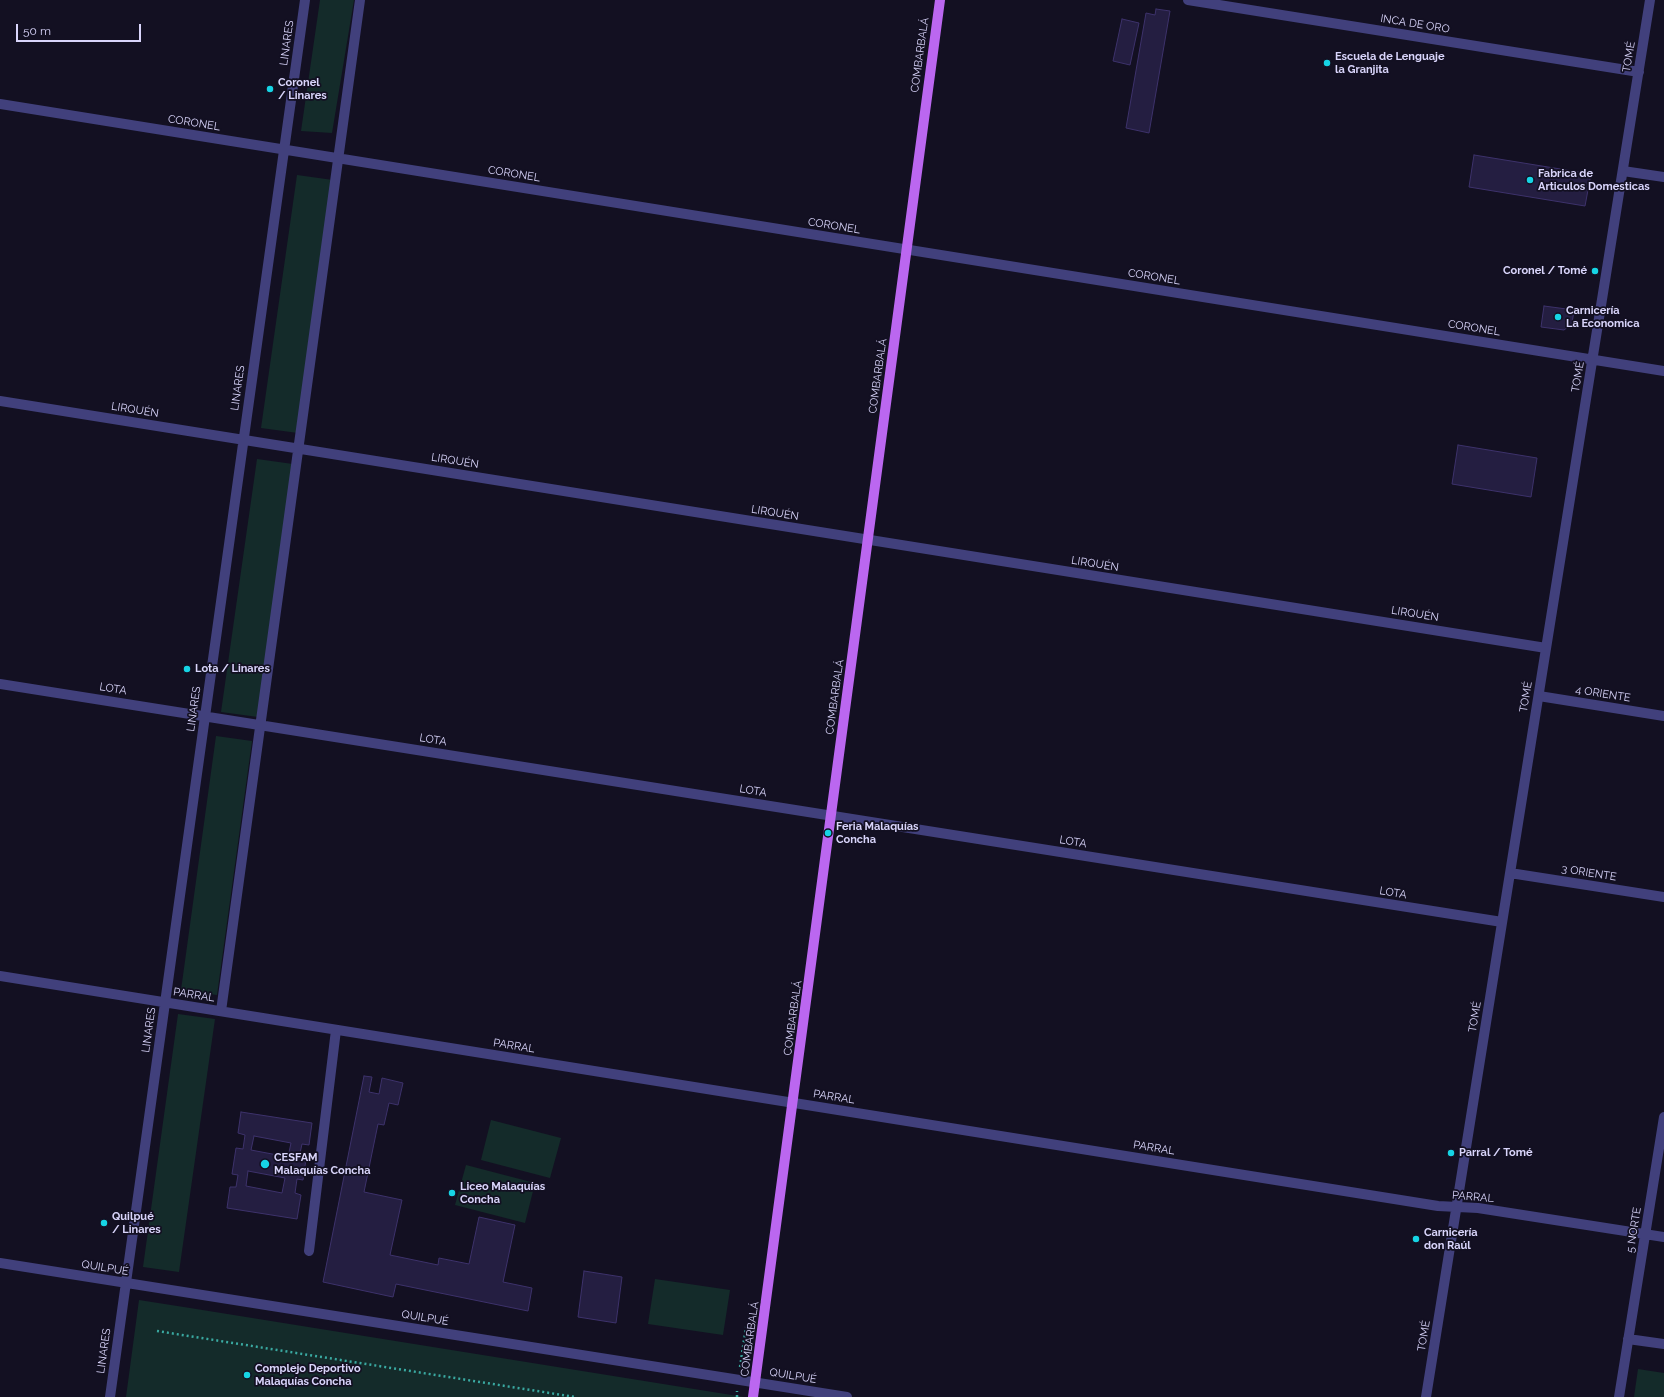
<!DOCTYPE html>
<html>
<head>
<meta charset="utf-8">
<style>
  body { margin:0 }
  #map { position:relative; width:1664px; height:1397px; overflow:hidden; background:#131022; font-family:Raleway,sans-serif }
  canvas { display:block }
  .scale { position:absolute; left:16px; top:24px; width:125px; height:18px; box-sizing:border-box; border:2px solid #d9d5fb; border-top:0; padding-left:5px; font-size:12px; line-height:14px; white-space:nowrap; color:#d9d5fb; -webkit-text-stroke:3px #131022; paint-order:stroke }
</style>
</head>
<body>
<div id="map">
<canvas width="1664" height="1397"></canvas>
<div class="scale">50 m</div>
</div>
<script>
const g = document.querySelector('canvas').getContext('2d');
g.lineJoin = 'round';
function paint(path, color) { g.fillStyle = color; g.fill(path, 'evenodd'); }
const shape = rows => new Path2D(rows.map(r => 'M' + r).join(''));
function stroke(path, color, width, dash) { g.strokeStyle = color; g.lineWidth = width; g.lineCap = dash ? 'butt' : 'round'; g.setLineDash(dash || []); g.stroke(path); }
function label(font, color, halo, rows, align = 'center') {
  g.font = font + ' Raleway,sans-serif'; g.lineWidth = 3.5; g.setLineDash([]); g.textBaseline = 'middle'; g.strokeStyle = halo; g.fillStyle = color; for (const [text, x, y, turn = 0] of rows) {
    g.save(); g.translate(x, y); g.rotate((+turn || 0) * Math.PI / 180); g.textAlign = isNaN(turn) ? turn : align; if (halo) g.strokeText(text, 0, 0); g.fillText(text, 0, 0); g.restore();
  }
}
const green = shape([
  [320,0,354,0,332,133,301,131],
  [297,175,333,180,298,433,261,428],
  [257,459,293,464,258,717,221,712],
  [216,736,252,741,217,995,181,990],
  [178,1014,215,1019,179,1272,143,1267],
  [491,1120,561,1138,550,1178,481,1160],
  [466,1165,535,1183,525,1223,455,1205],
  [655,1279,730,1290,723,1335,648,1324],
  [139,1300,190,1308,744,1397,126,1397],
  [1638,1369,1664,1373,1664,1397,1634,1397]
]);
const building = shape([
  [1156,9,1170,11,1149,133,1126,128,1146,13,1155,15,1156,9],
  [1122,19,1139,23,1130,65,1113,61,1122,19],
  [1474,155,1591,174,1585,206,1469,187,1474,155],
  [1544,306,1574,310,1572,324,1564,330,1541,327,1544,306],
  [1458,445,1537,458,1531,497,1452,484,1458,445],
  [364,1076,372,1077,369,1092,379,1094,382,1078,403,1083,398,1105,389,1103,384,1125,378,1124,364,1192,402,1200,390,1255,438,1265,439,1258,469,1264,479,1217,515,1225,503,1282,532,1288,528,1311,396,1284,393,1297,323,1282,364,1076],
  [241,1112,312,1123,309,1145,302,1144,299,1158,306,1159,303,1180,297,1179,295,1193,301,1195,297,1219,227,1208,230,1187,236,1187,238,1175,232,1174,236,1148,243,1149,245,1135,238,1133,241,1112],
  [254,1136,291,1143,288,1157,251,1150,254,1136],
  [248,1171,285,1178,282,1193,246,1186,248,1171],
  [584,1271,622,1277,616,1323,578,1317,584,1271]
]);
const path = shape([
  [157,1331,575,1397],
  [740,1367,746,1327],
  [737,1397,737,1391]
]);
const minor = shape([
  [1188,0,1639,72],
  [0,104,1664,371],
  [1623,171,1664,177],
  [0,401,1546,648],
  [0,684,1502,922],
  [1539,696,1664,716],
  [1510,873,1664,897],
  [0,976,1438,1206,1478,1208,1664,1237],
  [221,1011,360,0],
  [309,1251,336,1030],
  [0,1263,847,1397],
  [1628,1339,1664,1344],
  [110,1397,305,0],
  [1426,1397,1650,0],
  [1619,1397,1664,1117]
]);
const major = shape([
  [753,1397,940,0]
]);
const markers = [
  [1327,63,4,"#16d4e5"],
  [270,89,4,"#16d4e5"],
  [1530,180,4,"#16d4e5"],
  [1595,271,4,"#16d4e5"],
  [1558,317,4,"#16d4e5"],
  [187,669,4,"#16d4e5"],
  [828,833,4,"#16d4e5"],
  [1451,1153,4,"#16d4e5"],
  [265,1164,5,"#16d4e5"],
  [452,1193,4,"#16d4e5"],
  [104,1223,4,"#16d4e5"],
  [1416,1239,4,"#16d4e5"],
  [247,1375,4,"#16d4e5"]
];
const streetNames = [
  ["INCA DE ORO",1415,24,9],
  ["LINARES",287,43,-82],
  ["COMBARBALÁ",920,55,-82],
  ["TOMÉ",1629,57,-81],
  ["CORONEL",194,123,9],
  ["CORONEL",514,174,9],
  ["CORONEL",834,226,9],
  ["CORONEL",1154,277,9],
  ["CORONEL",1474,328,9],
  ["COMBARBALÁ",878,376,-82],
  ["TOMÉ",1578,377,-81],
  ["LINARES",238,388,-82],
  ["LIRQUÉN",135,410,9],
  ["LIRQUÉN",455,461,9],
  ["LIRQUÉN",775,513,9],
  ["LIRQUÉN",1095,564,9],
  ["LIRQUÉN",1415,614,9],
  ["LOTA",113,689,9],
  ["4 ORIENTE",1603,694,9],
  ["COMBARBALÁ",835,697,-82],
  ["TOMÉ",1526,697,-81],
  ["LINARES",194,709,-82],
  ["LOTA",433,740,9],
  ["LOTA",753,791,9],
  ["LOTA",1073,842,9],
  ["3 ORIENTE",1589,873,9],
  ["LOTA",1393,893,9],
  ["PARRAL",194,995,9],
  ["TOMÉ",1475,1017,-81],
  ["COMBARBALÁ",793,1018,-82],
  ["LINARES",149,1030,-82],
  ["PARRAL",514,1046,9],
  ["PARRAL",834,1097,9],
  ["PARRAL",1154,1148,9],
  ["PARRAL",1473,1197,5],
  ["5 NORTE",1634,1230,-81],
  ["QUILPUÉ",105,1268,9],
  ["QUILPUÉ",425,1318,9],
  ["TOMÉ",1424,1336,-81],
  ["COMBARBALÁ",750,1339,-82],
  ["LINARES",104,1351,-82],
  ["QUILPUÉ",793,1376,9]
];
const poiNames = [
  ["Escuela de Lenguaje",1335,57],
  ["la Granjita",1335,70],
  ["Coronel",278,83],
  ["/ Linares",278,96],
  ["Fabrica de",1538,174],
  ["Articulos Domesticas",1538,187],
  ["Coronel / Tomé",1587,271,"right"],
  ["Carnicería",1566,311],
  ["La Economica",1566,324],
  ["Lota / Linares",195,669],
  ["Feria Malaquías",836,827],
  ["Concha",836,840],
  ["Parral / Tomé",1459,1153],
  ["CESFAM",274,1158],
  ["Malaquías Concha",274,1171],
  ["Liceo Malaquías",460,1187],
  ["Concha",460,1200],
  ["Quilpué",112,1217],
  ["/ Linares",112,1230],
  ["Carnicería",1424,1233],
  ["don Raúl",1424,1246],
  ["Complejo Deportivo",255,1369],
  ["Malaquías Concha",255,1382]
];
paint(green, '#142b2a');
paint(building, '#241e41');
stroke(building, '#3d326b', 1);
stroke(path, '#3aa9a1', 2.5, [2, 3]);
stroke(minor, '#41407c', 10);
stroke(major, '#bb67f0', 10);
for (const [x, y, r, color] of markers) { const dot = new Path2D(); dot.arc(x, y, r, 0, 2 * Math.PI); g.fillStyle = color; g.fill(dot); stroke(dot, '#131022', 1.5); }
label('11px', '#d9d5fb', '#131022', streetNames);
label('bold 11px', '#d9d5fb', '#131022', poiNames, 'left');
</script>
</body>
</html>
